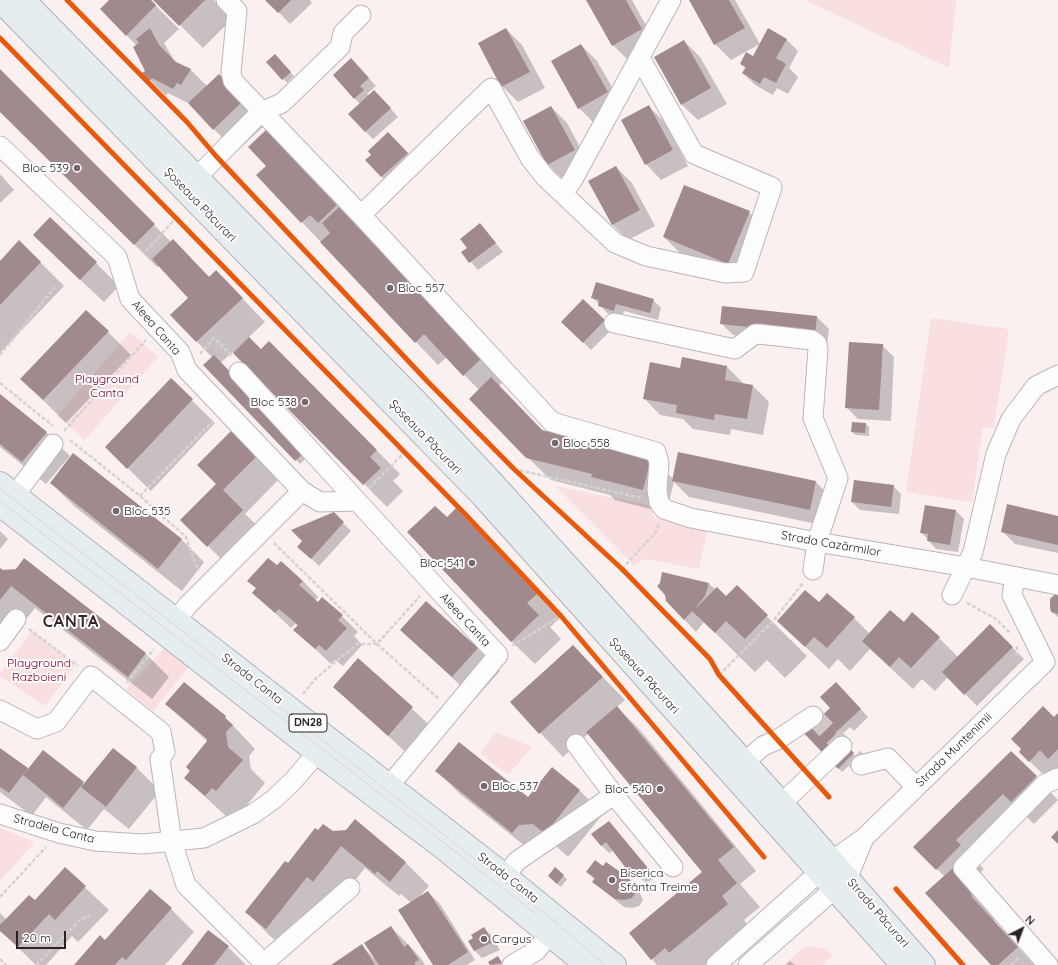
<!DOCTYPE html>
<html>
<head>
<meta charset="utf-8">
<style>
  body { margin:0 }
  #map { position:relative; width:1058px; height:965px; overflow:hidden; background:#faf0f0; font-family:Quicksand,sans-serif }
  canvas { display:block }
  .north { position:absolute; left:1002px; top:909px; width:40px; height:40px; -webkit-text-stroke:3px #fefefe; paint-order:stroke; rotate:42deg; font-size:11px; font-weight:700; line-height:16px; text-align:center; color:#2a2223 }
  .north::after { content:''; display:block; margin:auto; width:14px; height:18px; background:#2a2223; clip-path:polygon(50% 0,100% 100%,50% 72%,0 100%) }
  .scale { position:absolute; left:16px; top:931px; width:50px; height:18px; box-sizing:border-box; border:2px solid #2a2223; border-top:0; padding-left:5px; font-size:12px; line-height:14px; white-space:nowrap; color:#2a2223; -webkit-text-stroke:3px #fefefe; paint-order:stroke }
</style>
</head>
<body>
<div id="map">
<canvas width="1058" height="965"></canvas>
<div class="north">N</div>
<div class="scale">20 m</div>
</div>
<script>
const g = document.querySelector('canvas').getContext('2d');
g.lineJoin = 'round';
function paint(path, color) { g.fillStyle = color; g.fill(path, 'evenodd'); }
const shape = rows => new Path2D(rows.map(r => 'M' + r).join(''));
function stroke(path, color, width, dash) { g.strokeStyle = color; g.lineWidth = width; g.lineCap = dash ? 'butt' : 'round'; g.setLineDash(dash || []); g.stroke(path); }
function label(font, color, halo, rows, align = 'center') {
  g.font = font + ' Quicksand,sans-serif'; g.lineWidth = 4; g.setLineDash([]); g.textBaseline = 'middle'; g.strokeStyle = halo; g.fillStyle = color; for (const [text, x, y, turn = 0] of rows) {
    g.save(); g.translate(x, y); g.rotate((+turn || 0) * Math.PI / 180); g.textAlign = isNaN(turn) ? turn : align; if (halo) g.strokeText(text, 0, 0); g.fillText(text, 0, 0); g.restore();
  }
}
const green = shape([
  [805,0,956,0,949,68],
  [931,318,1009,329,994,428,983,427,972,502,906,492],
  [130,332,158,357,85,440,57,416],
  [555,486,653,506,653,517,708,527,699,569,645,559,634,565],
  [32,631,76,664,45,706,0,676,0,673],
  [168,644,191,664,153,711,126,689],
  [496,732,532,747,508,775,480,753],
  [0,828,35,842,0,881],
  [805,946,824,948,833,955,823,965,784,965]
]);
const shadow = shape([
  [111,0,150,0,179,29,164,43,175,62,191,70,207,86,219,75,266,124,236,152,190,104,168,93,166,96,143,73,146,71,137,46,101,9],
  [155,0,214,0,232,19,203,48],
  [267,0,310,0,312,3,290,24],
  [587,0,632,0,657,45,629,61,613,45],
  [691,0,735,0,760,44,731,60,715,44],
  [506,29,522,45,545,88,518,102,502,86],
  [786,39,798,51,789,68,798,77,788,94,777,88,773,95,755,85,743,73,746,69,741,64],
  [684,41,700,57,727,104,698,120,682,105,656,57],
  [581,45,597,61,624,108,595,124,579,108],
  [275,55,294,76,287,83,267,62],
  [359,67,376,86,367,94,382,99,398,117,373,139,365,131,360,104,334,76],
  [0,71,171,242,173,240,210,278,239,295,265,322,248,338,261,350,269,342,400,474,393,481,403,491,387,507,233,352,220,363,309,455,300,464,204,365,213,358,196,341,190,298,159,266,157,267,0,110],
  [551,107,567,123,590,166,564,180,548,165],
  [649,107,665,122,688,166,661,180,646,164],
  [396,141,415,161,389,184,381,176],
  [289,155,504,381,499,386,543,431,651,457,673,479,816,482,831,498,826,526,689,497,674,482,666,513,615,500,610,495,551,480,527,457,479,390,447,357,438,365,257,175],
  [616,167,632,183,655,226,628,240,612,224],
  [0,174,14,190,0,203],
  [749,212,765,228,744,279,680,253,664,237],
  [480,224,503,252,478,270,463,253,468,248],
  [19,241,64,286,0,353,0,262],
  [57,258,96,263,119,286,104,302],
  [593,298,653,300,661,308,658,320,624,311,622,318,607,313],
  [583,300,612,329,591,350,562,322],
  [817,317,829,329,827,345,733,335,721,323],
  [108,332,131,355,66,423,22,379],
  [882,345,894,357,891,421,858,419,846,407],
  [727,367,743,383,742,384,753,386,769,402,763,435,731,429,730,435,693,429,683,419,660,415,645,399,681,369],
  [171,380,215,423,151,491,106,447],
  [0,395,47,433,70,456,46,484,0,447],
  [866,424,869,427,869,436,856,435,852,432],
  [233,430,281,477,245,514,266,534,231,569,182,520,217,484],
  [51,483,181,539,204,562,182,591,74,506],
  [893,486,901,494,899,514,860,510,852,502],
  [956,511,964,519,958,552,936,549,921,532],
  [333,513,351,531,319,566,299,547],
  [1058,517,1058,553,1015,544,1003,532],
  [447,519,479,533,560,618,550,627,561,639,535,664,511,641],
  [0,531,8,539,0,549],
  [24,560,146,654,169,677,152,699,35,608,6,644,0,640,0,569,3,571,17,570],
  [277,567,303,581,318,597,315,601,342,616,358,632,354,636,362,645,343,666,335,660,331,664,295,630,298,626,295,624,291,628,254,593,257,589,249,581],
  [709,584,726,597,737,587,807,656,785,678,767,660,755,672,704,622,696,632,667,601],
  [1058,594,1058,617,1052,612],
  [819,603,854,618,870,634,904,623,939,638,958,657,990,625,1024,659,977,706,948,677,935,691,922,679,913,689,870,649,850,671,838,659,829,669,778,621],
  [401,630,477,648,500,671,475,699],
  [573,646,625,700,617,707,640,730,756,871,740,884,760,907,744,920,750,928,706,965,657,965,652,959,704,872,589,733,563,757,511,702],
  [358,659,436,731,412,758,334,686],
  [844,691,868,717,854,731,850,727,838,738,857,758,842,772,800,727,819,720,830,709],
  [167,704,225,717,255,749,249,756,251,769,265,783,240,814,236,810,229,819,185,778,208,742],
  [1058,714,1058,779,1053,784,1020,752],
  [0,749,28,770,44,752,85,785,113,749,137,768,160,791,129,829,104,809,87,830,46,797,32,816,0,792],
  [1011,752,1058,800,1034,824,1026,816,979,864,984,869,969,883,991,906,995,922,1034,965,992,965,927,893,945,877,915,847],
  [552,768,580,791,603,814,568,857,557,847,542,847,536,855,460,794,437,771,528,798],
  [355,821,406,863,429,886,420,896,428,892,440,904,475,960,467,965,435,965,411,903,401,894,399,896,365,868,336,904,290,952,269,935,246,912,318,832,346,831],
  [609,822,655,877,647,883,634,874,614,850,609,853,602,846],
  [603,867,629,878,637,887,643,900,639,906,632,908,624,907,593,882,595,880,587,872],
  [65,869,109,910,78,942,72,936,46,965,36,965,1,931,0,932,0,913,7,920,35,901],
  [555,869,567,879,561,887,553,880],
  [171,909,194,932,165,965,76,965,105,941],
  [391,927,420,957,425,965,332,965,362,946,374,958],
  [484,928,492,936,500,950,482,958,474,950],
  [228,947,246,965,182,965],
  [498,957,504,965,492,965,490,962],
  [790,961,795,965,786,965]
]);
const building = shape([
  [109,0,151,0,156,5,126,36,100,9],
  [153,0,205,0,179,26],
  [265,0,291,0,278,13],
  [586,0,626,0,642,29,612,46],
  [689,0,729,0,745,28,714,45],
  [150,28,159,45,176,62,191,69,181,85,177,83,173,89,152,78,149,81,142,73,145,71,133,47,139,43,136,39],
  [506,28,530,72,501,87,478,43],
  [768,28,787,39,776,58,786,64,776,83,764,77,760,84,742,73,746,67,740,64,746,52,753,56],
  [684,40,711,88,681,105,654,57],
  [581,44,608,92,578,109,551,61],
  [275,54,291,72,282,80,266,62],
  [351,58,369,78,360,86,364,90,354,99,333,75],
  [0,69,155,224,134,245,0,112],
  [219,74,244,100,213,130,188,103],
  [374,90,391,108,365,132,348,114],
  [649,105,673,150,645,165,621,120],
  [551,106,575,150,547,165,523,121],
  [266,130,337,205,318,223,310,215,301,223,256,175,266,166,248,147],
  [388,132,408,153,381,177,365,160,371,155,368,151],
  [616,166,640,210,612,225,588,181],
  [684,185,750,211,728,264,663,237],
  [339,207,482,358,463,376,424,334,415,343,320,242,330,233,322,223],
  [50,217,97,262,80,280,33,235],
  [480,223,496,243,469,263,461,252,467,248,460,239],
  [173,239,209,277,216,270,243,298,196,342,170,315,188,298,152,259],
  [19,240,41,262,0,305,0,261],
  [596,282,654,299,650,313,616,304,614,311,598,306,599,300,591,298],
  [583,299,605,320,583,343,561,322],
  [722,306,817,316,815,334,720,324],
  [86,310,109,331,43,400,20,379],
  [249,337,261,349,269,341,377,450,370,457,381,468,363,485,233,353],
  [849,342,883,344,879,410,845,408],
  [214,355,306,451,295,461,203,365],
  [682,357,727,366,725,380,753,385,747,419,715,414,714,420,676,413,677,405,643,399,650,362,680,368],
  [491,377,542,430,652,456,643,490,591,477,592,474,526,458,469,399],
  [171,378,193,399,127,469,105,447],
  [0,394,47,432,22,462,0,444],
  [852,422,866,423,865,433,851,432],
  [233,429,259,454,223,490,243,510,207,547,180,520,216,484,197,465],
  [678,452,816,481,810,510,672,481],
  [73,453,182,539,158,569,50,483],
  [854,480,894,485,891,507,851,502],
  [1007,504,1058,516,1058,545,1001,532],
  [925,505,956,510,950,545,927,541,928,534,920,533],
  [435,506,447,517,456,508,537,594,527,603,539,615,511,642,407,532],
  [334,512,344,522,311,559,297,547,302,541,291,530],
  [24,558,146,653,128,677,11,586,0,600,0,568,3,570,16,569],
  [268,558,277,565,281,561,303,581,299,585,308,593,318,602,322,597,343,615,338,620,347,628,326,651,319,645,315,649,293,630,298,625,279,609,275,613,252,593,256,588,247,581],
  [662,572,709,583,705,596,694,610,717,587,726,596,737,585,768,615,745,639,726,621,715,633,692,611,684,620,666,601,665,595,657,586,660,583],
  [805,590,819,602,827,593,855,617,827,648,814,637,805,647,777,621],
  [1056,593,1058,593,1058,614,1051,612,1050,607,1050,599],
  [426,601,478,648,452,677,400,630],
  [890,610,904,622,912,612,940,637,911,668,899,657,890,667,862,641],
  [990,624,1013,647,964,695,942,672],
  [573,645,603,677,539,734,510,702],
  [358,658,413,707,388,736,333,687],
  [184,682,226,716,225,718,233,725,226,732,228,747,243,760,216,791,212,788,205,796,184,778,190,771,186,767,207,741,207,739,165,704],
  [836,682,861,709,835,733,854,753,838,769,798,727,819,718,830,708,820,697],
  [617,706,734,847,718,860,737,883,722,896,728,904,669,953,665,948,651,960,629,933,702,872,586,732],
  [1043,706,1054,717,1058,713,1058,749,1048,759,1040,750,1029,762,1019,752,1021,749,1011,739],
  [459,742,528,797,552,767,580,790,545,834,533,824,519,825,512,833,435,771],
  [0,748,28,768,9,793,0,787],
  [113,748,137,767,106,807,81,787],
  [43,750,84,782,63,808,23,775],
  [1011,751,1037,776,1011,802,1003,794,956,840,961,845,936,870,913,847],
  [355,819,406,862,390,882,377,871,375,874,341,846,313,882,307,877,266,929,245,912,285,861,288,863,315,828,318,830,323,824,333,831,346,830],
  [609,821,648,868,639,875,625,867,606,842,601,846,591,834],
  [1058,830,1058,844,1051,837],
  [595,860,603,866,606,862,629,878,636,892,632,898,624,900,615,899,592,882,595,878,586,872],
  [65,867,86,886,55,920,49,914,18,947,0,931,0,925,29,895,35,900],
  [555,867,564,875,557,884,548,876],
  [954,867,968,882,972,897,1018,947,998,965,991,965,925,893],
  [150,889,172,908,126,960,122,957,115,965,74,965,100,935,105,940],
  [428,891,468,952,448,965,433,965,398,910],
  [391,926,404,947,408,944,419,960,414,963,416,965,379,965,364,943],
  [484,927,493,942,474,951,468,941,473,938,471,935],
  [208,930,229,946,214,965,181,965],
  [362,944,375,965,331,965],
  [498,956,502,963,490,965,488,962]
]);
const minorTunnel = shape([
  [813,716,861,765]
]);
const path = shape([
  [146,251,176,218],
  [200,354,214,338,232,356],
  [0,355,55,287],
  [0,383,53,426],
  [64,431,146,340],
  [70,440,140,496,186,537,198,571],
  [514,469,641,498],
  [369,488,404,453],
  [140,496,213,421],
  [274,543,377,644,439,699],
  [622,569,656,532,659,524],
  [967,603,996,619,1010,633],
  [29,629,78,666],
  [512,646,561,616],
  [1017,646,1017,655],
  [719,675,774,620,803,583],
  [127,683,154,649],
  [303,694,315,679,357,644,377,644,420,596],
  [0,897,46,847],
  [0,959,6,965],
  [36,965,80,920,90,915],
  [1011,965,1018,958]
]);
const minor = shape([
  [226,0,237,11,231,72,233,81,361,215,552,422,656,452,659,463,657,490,659,502,664,509,691,518,817,542,966,567,1058,585],
  [0,146,117,257,130,299,180,352,187,370,302,491,187,606,168,631],
  [187,187,261,112,282,103,340,47,343,33,361,15],
  [563,193,572,181,671,0],
  [361,215,491,88,530,158,545,177,615,243,646,256,725,273,744,272,772,187,694,154,640,58],
  [614,323,735,349,755,334,759,334,812,340,817,344,818,349,813,418,838,478,817,542,813,570],
  [239,372,498,655,389,786],
  [302,491,320,502,356,501],
  [6,507,53,444],
  [1015,577,1012,595,1045,662],
  [952,595,973,552,996,454,1011,419,1036,386,1058,375],
  [0,641,16,619],
  [0,710,37,729,56,722,91,676,161,732,165,752,160,759,172,842,186,885,264,963,262,965],
  [576,744,614,795],
  [745,762,763,746,777,740,813,716],
  [861,765,888,758,916,787],
  [782,803,842,746],
  [0,814,59,833,95,841,143,844,204,838,253,814,274,799,293,781,317,753],
  [497,887,517,861,614,795,673,867],
  [264,963,350,888],
  [512,965,536,951,558,924],
  [716,965,833,860,864,838,1045,662],
  [748,965,848,877,864,838],
  [1048,965,963,868,1045,784,1058,778]
]);
const major = shape([
  [24,0,427,412,495,485,782,803,924,965],
  [0,1,482,496,902,965],
  [0,483,506,876,615,965],
  [0,505,317,753,444,849,586,965]
]);
const tram = shape([
  [0,489,516,891,558,924,605,965],
  [0,501,535,913]
]);
const cycleway = shape([
  [67,0,187,122,216,156,428,382,514,469,622,569,710,659,719,675,829,797],
  [0,38,464,513,561,616,764,857],
  [896,889,963,965]
]);
const markers = [
  [77,168,4,"#736a6b"],
  [390,288,4,"#736a6b"],
  [305,402,4,"#736a6b"],
  [555,443,4,"#736a6b"],
  [116,511,4,"#736a6b"],
  [472,563,4,"#736a6b"],
  [484,786,4,"#736a6b"],
  [660,789,4,"#736a6b"],
  [612,880,4,"#736a6b"],
  [484,939,4,"#736a6b"]
];
const shields = [
  [308,723,38]
];
const shieldNames = [
  ["DN28",308,723]
];
const poiNames = [
  ["Bloc 539",69,168,"right"],
  ["Bloc 557",398,288],
  ["Bloc 538",297,402,"right"],
  ["Bloc 558",563,443],
  ["Bloc 535",124,511],
  ["Bloc 541",464,563,"right"],
  ["Bloc 537",492,786],
  ["Bloc 540",652,789,"right"],
  ["Biserica",620,873],
  ["Sfânta Treime",620,887],
  ["Cargus",492,939]
];
const streetNames = [
  ["Șoseaua Păcurari",200,205,46],
  ["Aleea Canta",156,328,49],
  ["Șoseaua Păcurari",425,437,46],
  ["Strada Cazărmilor",831,544,10],
  ["Aleea Canta",465,620,47],
  ["Șoseaua Păcurari",644,676,48],
  ["Strada Canta",252,679,38],
  ["Strada Muntenimii",954,750,-44],
  ["Stradela Canta",54,829,15],
  ["Strada Canta",508,878,38],
  ["Strada Păcurari",878,913,49]
];
const parkNames = [
  ["Playground",107,379],
  ["Canta",107,393],
  ["Playground",39,663],
  ["Razboieni",39,677]
];
const districtNames = [
  ["CANTA",71,622]
];
paint(green, '#f9dfe0');
paint(shadow, '#0003');
paint(building, '#a18a8e');
stroke(minorTunnel, '#d0c7c7', 19, [19, 10]);
stroke(minor, '#bdb5b5', 21);
stroke(major, '#aab2b9', 24);
stroke(path, '#d5d2d2', 2.5, [4, 2]);
stroke(minor, '#fefdfd', 19);
stroke(major, '#e6edf1', 22);
stroke(tram, '#dad7d7', 1);
stroke(cycleway, '#e8590c', 5);
for (const [x, y, r, color] of markers) { const dot = new Path2D(); dot.arc(x, y, r, 0, 2 * Math.PI); g.fillStyle = color; g.fill(dot); stroke(dot, '#fefefe', 1.5); }
for (const [x, y, w] of shields) { const box = new Path2D(); box.roundRect(x - w / 2, y - 9, w, 18, 3); g.fillStyle = '#fefefe'; g.fill(box); stroke(box, '#2a2223', 1); }
label('bold 11px', '#2a2223', null, shieldNames);
label('12px', '#2a2223', '#fefefe', poiNames, 'left');
label('12px', '#2a2223', '#fefefe', streetNames);
label('12px', '#87002b', '#fefefe', parkNames);
g.letterSpacing = '1px';
label('bold 16px', '#362527', '#fefefe', districtNames);
g.letterSpacing = '0px';
</script>
</body>
</html>
